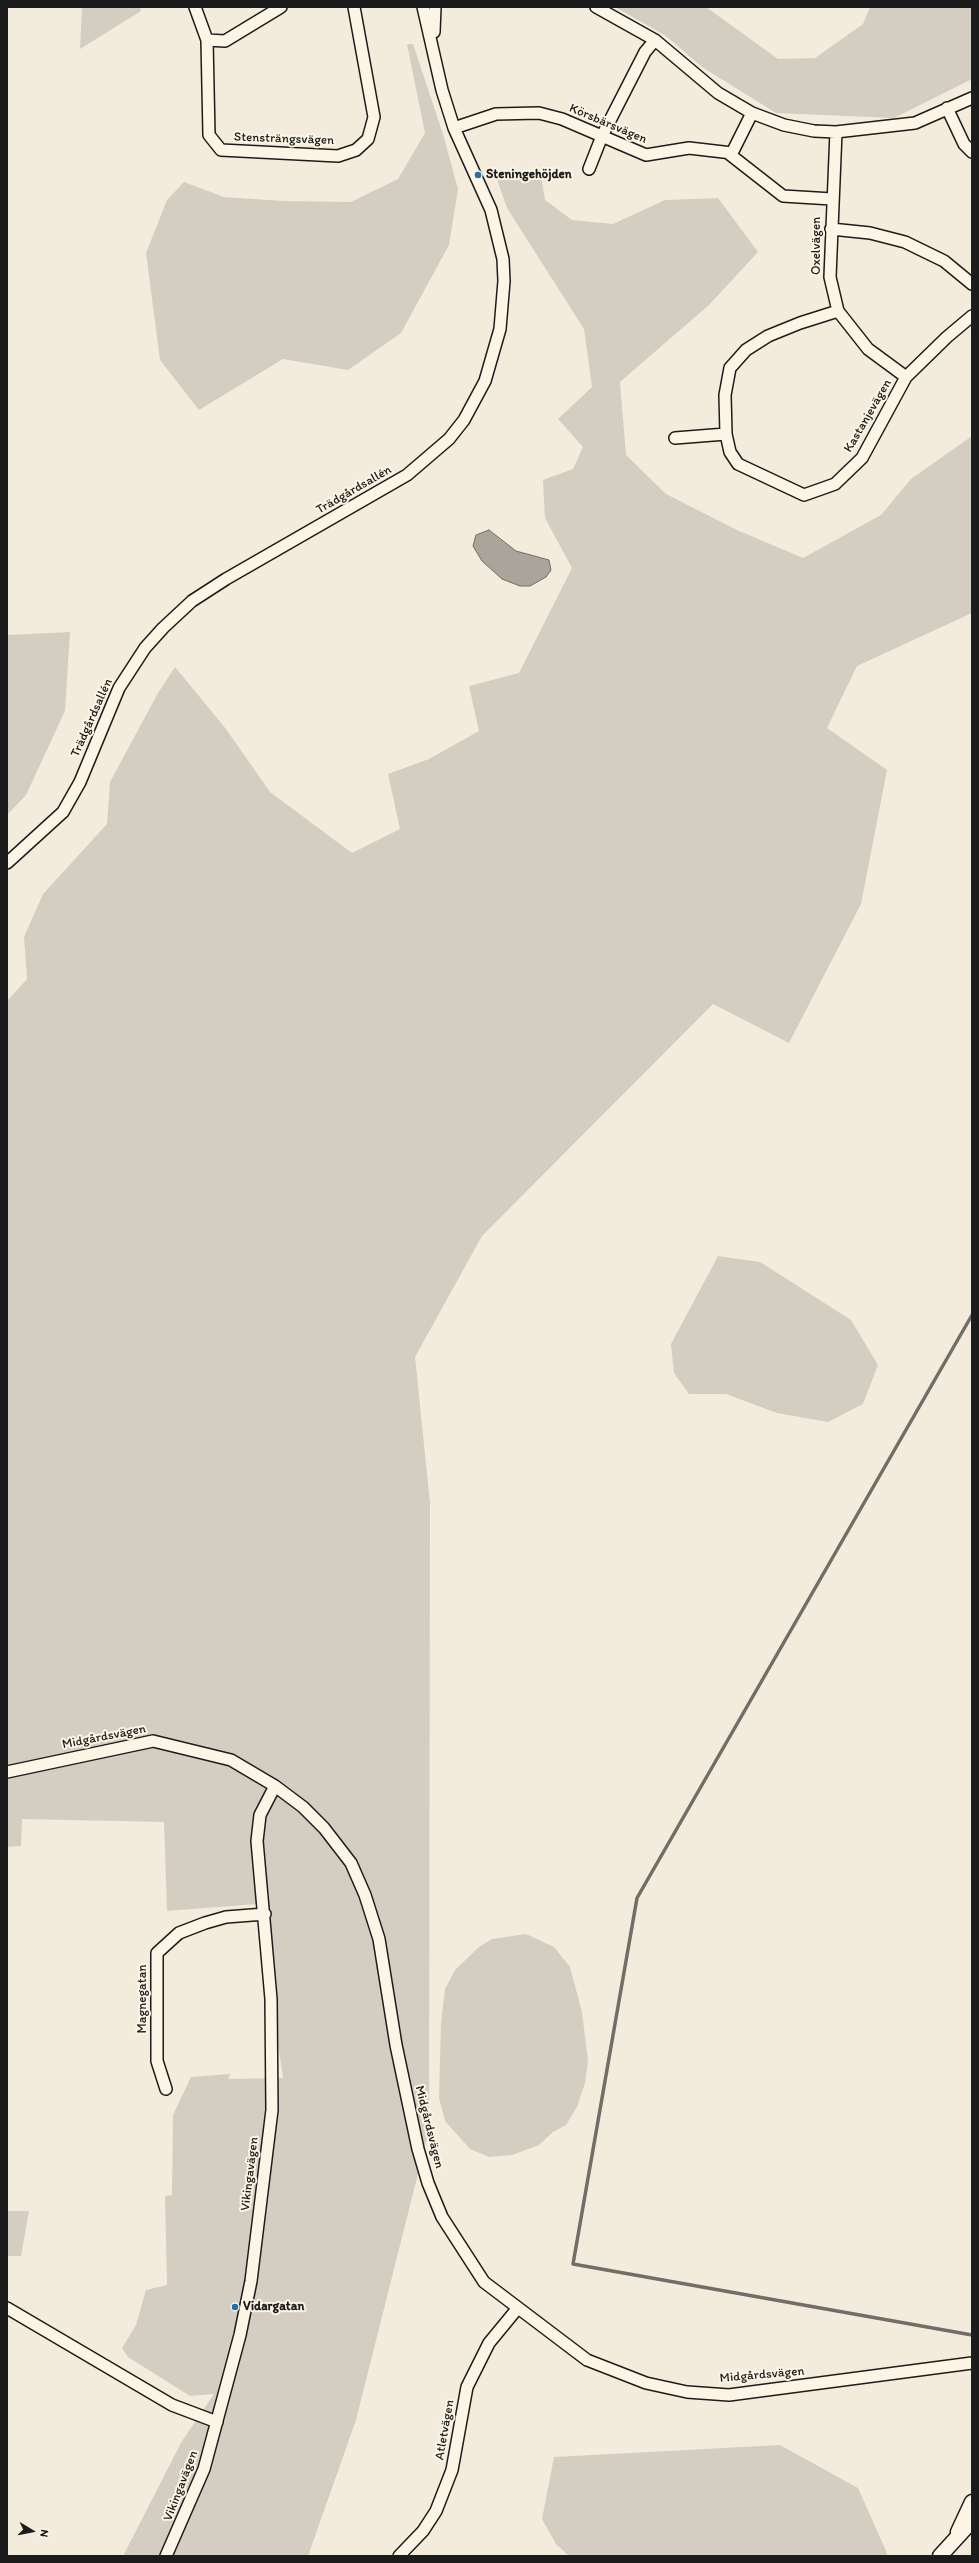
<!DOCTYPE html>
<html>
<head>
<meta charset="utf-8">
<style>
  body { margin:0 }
  #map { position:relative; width:979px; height:2563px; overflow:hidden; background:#f3ecdd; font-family:Itim,sans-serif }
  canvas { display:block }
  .frame { position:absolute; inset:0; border:8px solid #1c1c1c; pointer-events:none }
  .north { position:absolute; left:12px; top:2511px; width:40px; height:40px; -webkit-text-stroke:3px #fcf5e5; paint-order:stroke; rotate:100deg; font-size:11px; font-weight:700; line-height:16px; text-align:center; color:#1c1c1c }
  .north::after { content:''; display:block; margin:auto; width:14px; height:18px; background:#1c1c1c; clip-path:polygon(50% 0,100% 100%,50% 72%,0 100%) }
</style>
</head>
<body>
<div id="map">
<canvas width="979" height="2563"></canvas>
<div class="frame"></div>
<div class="north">N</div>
</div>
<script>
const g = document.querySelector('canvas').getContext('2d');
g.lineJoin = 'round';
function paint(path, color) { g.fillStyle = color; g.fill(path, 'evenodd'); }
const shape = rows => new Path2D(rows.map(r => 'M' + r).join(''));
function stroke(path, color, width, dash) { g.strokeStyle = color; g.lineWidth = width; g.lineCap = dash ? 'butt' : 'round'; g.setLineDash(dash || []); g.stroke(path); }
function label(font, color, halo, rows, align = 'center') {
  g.font = font + ' Itim,sans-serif'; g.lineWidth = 4; g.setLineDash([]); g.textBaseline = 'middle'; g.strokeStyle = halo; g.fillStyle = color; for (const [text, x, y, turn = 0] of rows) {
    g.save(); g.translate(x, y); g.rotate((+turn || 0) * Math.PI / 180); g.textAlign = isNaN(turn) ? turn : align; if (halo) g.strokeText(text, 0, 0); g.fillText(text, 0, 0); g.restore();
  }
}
const green = shape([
  [82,7,140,7,141,11,80,49],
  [615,7,706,7,778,59,815,58,863,24,870,7,972,7,972,79,894,118,776,113,702,67,666,36],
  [407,44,413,44,443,134,458,189,449,245,401,333,348,370,283,359,199,410,160,360,146,253,167,200,184,182,224,197,283,201,351,202,398,179,425,133],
  [540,170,545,200,572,220,613,224,665,200,718,198,758,252,709,305,620,382,626,455,666,494,737,530,803,558,881,515,911,479,972,436,972,613,857,666,827,728,887,770,861,904,789,1043,713,1004,482,1236,415,1357,430,1503,429,2130,356,2420,308,2556,123,2556,182,2441,214,2394,190,2396,128,2357,122,2348,136,2325,146,2290,167,2285,165,2196,172,2195,173,2115,191,2077,230,2074,228,2079,283,2078,257,1904,167,1911,164,1822,22,1819,21,1846,7,1847,7,1001,27,979,24,937,43,894,107,824,110,782,158,693,175,667,226,729,270,792,352,853,400,829,388,774,429,759,479,731,469,686,519,673,572,568,545,518,543,480,573,469,583,447,558,419,592,387,584,329,507,208,495,174],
  [70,632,65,711,26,795,7,815,7,635],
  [718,1256,760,1262,851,1320,878,1365,863,1404,828,1422,777,1413,726,1394,689,1394,674,1373,671,1344],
  [526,1934,554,1947,570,1967,582,2012,588,2061,585,2083,577,2107,566,2125,553,2132,539,2145,512,2155,489,2157,470,2149,445,2121,439,2098,441,2023,445,1989,455,1970,479,1947,492,1939],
  [7,2211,29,2211,21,2256,7,2256],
  [780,2445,858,2488,887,2553,886,2556,569,2556,556,2544,542,2519,554,2457]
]);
const water = shape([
  [489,530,516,551,549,560,551,570,546,577,530,586,520,586,502,579,482,561,473,546,476,535,489,530]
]);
const stream = shape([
  [972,1315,637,1898,573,2264,972,2335]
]);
const minor = shape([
  [195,7,207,40,209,135,221,150,338,156,356,150,368,139,374,117,354,7],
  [596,7,655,40,718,93,752,113,784,125,814,131,836,132,915,123,972,98],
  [434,32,435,7],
  [207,40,225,41,281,7],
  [947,108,964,144,972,152],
  [454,128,496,114,539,113,562,119,646,155,689,148,732,153,752,113],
  [836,132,830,277,838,311,868,349,906,377],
  [728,153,783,196,832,199],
  [589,169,602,136,645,52,655,40],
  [831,229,870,233,905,242,944,261,972,284],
  [838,311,800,323,768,336,746,350,730,368,725,395,726,434,730,452,738,464,804,495,835,484,862,458,906,377,947,337,972,316],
  [675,438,726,434],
  [7,863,63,812,80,782,119,688,145,648,163,628,192,601,226,579,407,475,449,439,464,420,485,381,500,329,504,281,503,259,491,210,454,128,442,90,423,7],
  [7,1772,153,1741,231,1760,275,1786,303,1807,324,1828,351,1863,365,1895,379,1939,396,2045,418,2149,428,2183,442,2217,484,2282,587,2360,646,2383,687,2392,729,2395,972,2363],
  [166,2089,157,2061,157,1953,179,1933,205,1923,226,1917,265,1914],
  [7,2308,172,2405,217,2422],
  [166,2556,204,2469,240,2335,251,2281,272,2110,271,1999,257,1841,260,1815,275,1786],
  [399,2556,423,2531,436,2511,452,2470,467,2387,489,2343,517,2309]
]);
const major = shape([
  [958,2532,972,2502],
  [940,2556,972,2521]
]);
const markers = [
  [478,175,4,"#1f6fb2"],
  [235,2307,4,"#1f6fb2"]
];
const streetNames = [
  ["Körsbärsvägen",608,124,23],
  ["Stensträngsvägen",284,139,2],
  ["Oxelvägen",817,246,-90],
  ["Kastanjevägen",868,416,-60],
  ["Trädgårdsallén",354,490,-30],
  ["Trädgårdsallén",92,718,-66],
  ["Midgårdsvägen",104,1737,-11],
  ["Magnegatan",143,1999,-90],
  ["Midgårdsvägen",429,2127,76],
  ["Vikingavägen",250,2174,-83],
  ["Midgårdsvägen",762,2375,-5],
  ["Atletvägen",445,2430,-80],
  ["Vikingavägen",181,2486,-69]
];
const poiNames = [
  ["Steningehöjden",486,175],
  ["Vidargatan",243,2307]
];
paint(green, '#d3cec1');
paint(water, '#aaa59b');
stroke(water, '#716e68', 1);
stroke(stream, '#716e68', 3.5);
stroke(minor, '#1c1c1c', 14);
stroke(major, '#1c1c1c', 17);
stroke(minor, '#fcf5e5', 11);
stroke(major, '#fcf5e5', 14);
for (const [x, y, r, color] of markers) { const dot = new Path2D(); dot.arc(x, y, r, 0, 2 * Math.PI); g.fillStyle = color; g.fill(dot); stroke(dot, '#fcf5e5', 1.5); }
label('13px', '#1c1c1c', '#fcf5e5', streetNames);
label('bold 13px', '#1c1c1c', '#fcf5e5', poiNames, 'left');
</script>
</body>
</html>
